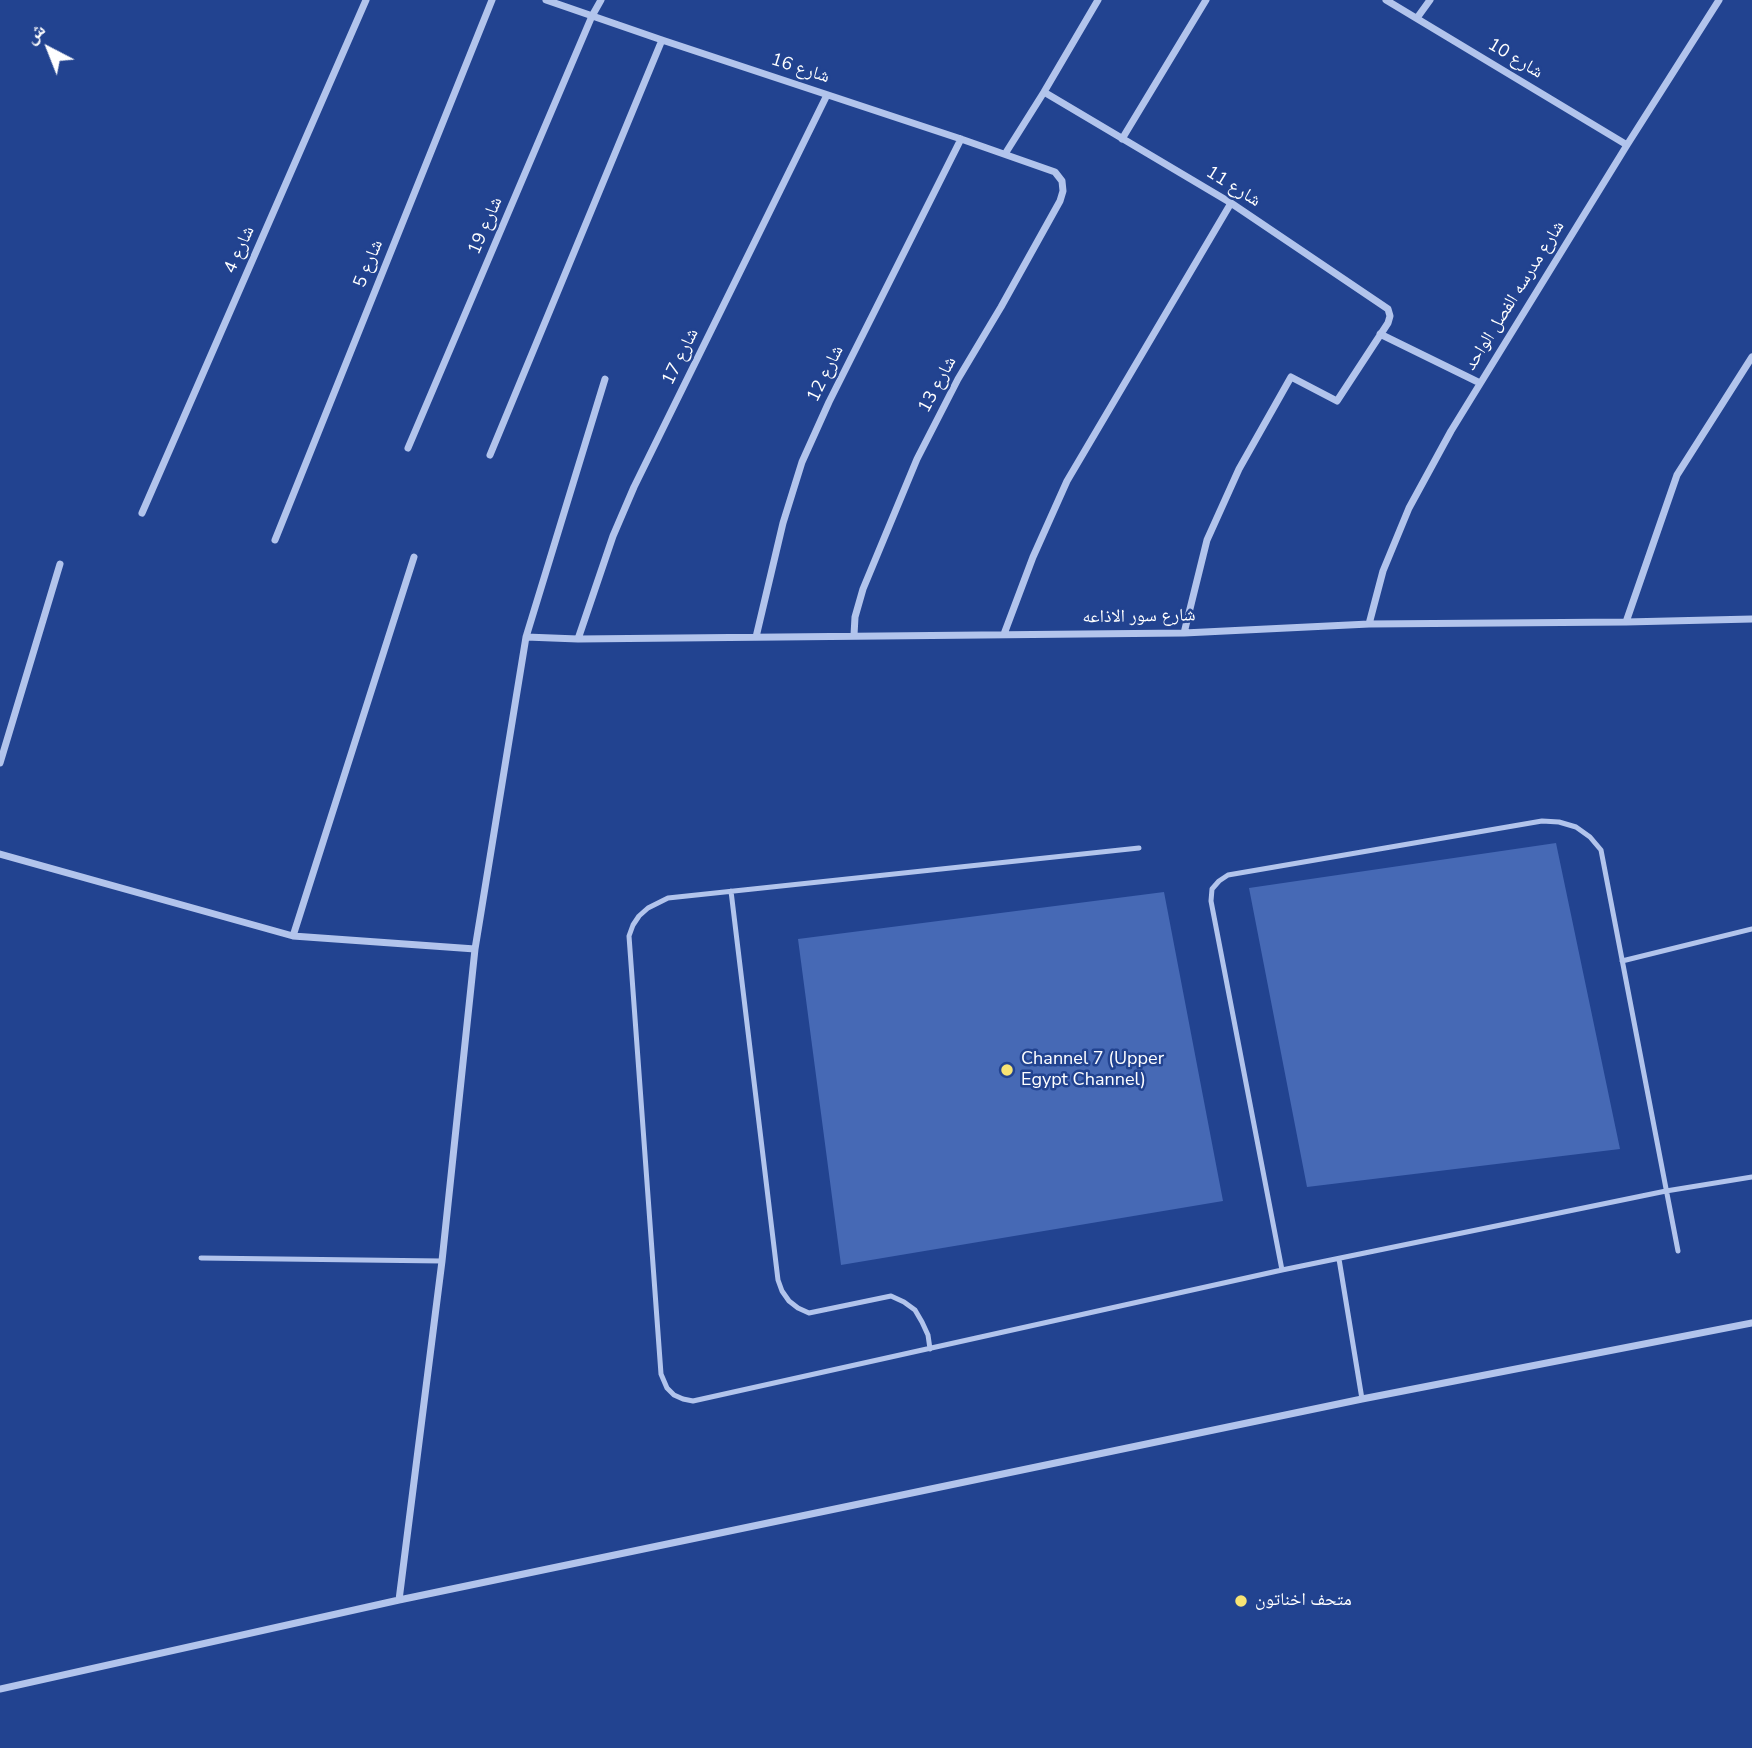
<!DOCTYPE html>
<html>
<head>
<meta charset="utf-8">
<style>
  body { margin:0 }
  #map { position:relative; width:1752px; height:1748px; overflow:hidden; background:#224390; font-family:"Nunito Sans","Noto Naskh Arabic",sans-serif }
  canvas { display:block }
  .north { position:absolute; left:14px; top:14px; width:70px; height:70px; -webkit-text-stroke:5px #224390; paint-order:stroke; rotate:318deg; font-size:19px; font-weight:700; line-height:28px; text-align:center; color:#fff }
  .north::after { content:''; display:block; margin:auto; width:24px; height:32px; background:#fff; clip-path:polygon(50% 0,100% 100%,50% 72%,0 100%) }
</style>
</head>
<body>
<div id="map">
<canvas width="1752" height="1748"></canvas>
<div class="north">ش</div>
</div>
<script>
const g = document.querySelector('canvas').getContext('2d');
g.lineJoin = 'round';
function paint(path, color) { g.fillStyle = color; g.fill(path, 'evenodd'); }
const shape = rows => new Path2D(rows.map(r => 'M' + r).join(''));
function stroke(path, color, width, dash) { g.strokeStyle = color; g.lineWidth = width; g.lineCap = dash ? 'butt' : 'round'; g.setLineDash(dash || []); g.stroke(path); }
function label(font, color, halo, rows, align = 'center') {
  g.font = font + ' "Nunito Sans","Noto Naskh Arabic",sans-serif'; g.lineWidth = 5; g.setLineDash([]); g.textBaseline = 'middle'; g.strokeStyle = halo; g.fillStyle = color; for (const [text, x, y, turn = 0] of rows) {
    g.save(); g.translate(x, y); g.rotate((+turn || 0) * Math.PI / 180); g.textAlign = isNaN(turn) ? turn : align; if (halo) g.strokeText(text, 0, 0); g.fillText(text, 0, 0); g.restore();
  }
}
const building = shape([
  [1556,843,1620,1149,1307,1187,1249,888],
  [1164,892,1223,1201,841,1265,798,939]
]);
const lane = shape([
  [1139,848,668,898,648,908,639,916,633,925,629,936,661,1374,667,1388,674,1395,683,1399,693,1401,1282,1270,1666,1191,1752,1177],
  [731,891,778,1280,782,1291,789,1301,798,1308,809,1313,891,1296,904,1302,915,1310,922,1322,928,1335,930,1349],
  [1622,961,1752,929],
  [201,1258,442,1261],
  [1339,1259,1362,1399],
  [1282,1270,1211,901,1212,889,1219,881,1228,875,1542,821,1559,822,1576,827,1590,837,1601,850,1678,1251]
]);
const street = shape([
  [546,0,662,40,961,139,1055,172,1062,181,1063,191,1060,201,1001,307,958,379,917,459,863,589,855,617,854,635],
  [1386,0,1627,145],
  [1417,18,1430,0],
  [1044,92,1231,203,1388,309,1390,316,1388,323,1337,401,1291,377,1239,469,1207,540,1184,633],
  [1122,139,1206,0],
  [1005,154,1044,92,1098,0],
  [1380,334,1480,383],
  [408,448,592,16,601,0],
  [490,455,662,40],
  [142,513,366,0],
  [275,540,492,0],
  [1626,622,1677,475,1752,357],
  [1369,624,1383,571,1409,508,1451,431,1627,145,1719,0],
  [1004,634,1033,557,1067,481,1231,203],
  [526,637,578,639,1184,633,1369,624,1626,622,1752,619],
  [756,637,783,523,802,462,829,402,961,139],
  [578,639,613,536,634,487,827,95],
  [0,763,60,564],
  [0,854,293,936,475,949],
  [293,936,414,557],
  [399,1600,442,1261,475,949,526,637,605,379],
  [0,1689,399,1600,1362,1399,1752,1323]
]);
const markers = [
  [1007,1070,7,"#f8e474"],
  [1241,1601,7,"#f8e474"]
];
const streetNames = [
  ["شارع 10",1515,59,31],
  ["شارع 16",800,69,18],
  ["شارع 11",1233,187,32],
  ["شارع 19",486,226,-67],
  ["شارع 4",240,250,-66],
  ["شارع 5",369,264,-68],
  ["شارع مدرسه الفصل الواحد",1515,296,-58],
  ["شارع 17",681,357,-64],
  ["شارع 12",826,374,-64],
  ["شارع 13",938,385,-62],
  ["شارع سور الاذاعه",1139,617,-1]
];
const poiNames = [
  ["Channel 7 (Upper",1021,1060],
  ["Egypt Channel)",1021,1081],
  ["متحف اخناتون",1255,1601]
];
paint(building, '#4669b5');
stroke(lane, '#b2c4ec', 5);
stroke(street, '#b2c4ec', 7);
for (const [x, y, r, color] of markers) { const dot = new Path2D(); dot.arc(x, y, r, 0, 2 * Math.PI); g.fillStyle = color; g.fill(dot); stroke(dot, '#224390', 2.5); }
label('18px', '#fff', '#224390', streetNames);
label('18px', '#fff', '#224390', poiNames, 'left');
</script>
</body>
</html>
